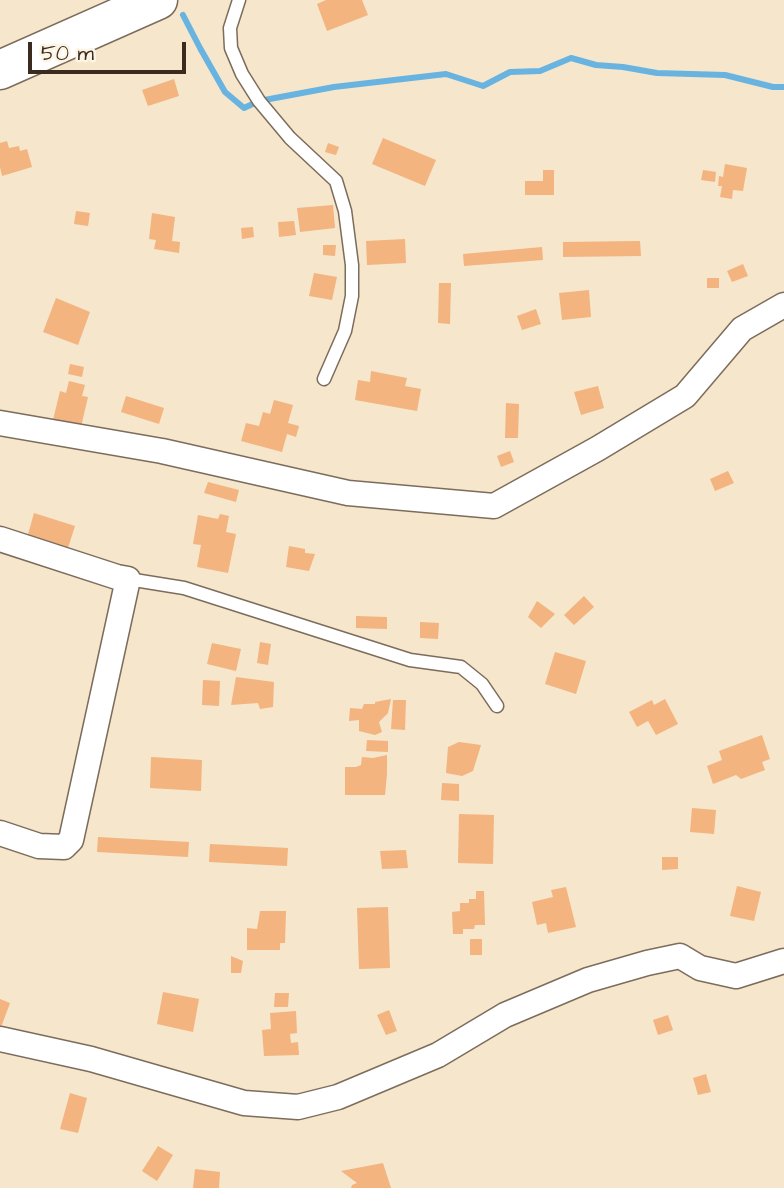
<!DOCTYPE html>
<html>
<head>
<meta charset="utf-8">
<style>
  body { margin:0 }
  #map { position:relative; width:784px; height:1188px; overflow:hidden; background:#f5e6cc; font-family:"Architects Daughter",sans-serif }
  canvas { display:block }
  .scale { position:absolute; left:28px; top:42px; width:158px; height:32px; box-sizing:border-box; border:4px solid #3b2a1e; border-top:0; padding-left:9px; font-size:21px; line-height:24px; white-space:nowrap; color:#3b2a1e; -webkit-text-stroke:5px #fcf5e5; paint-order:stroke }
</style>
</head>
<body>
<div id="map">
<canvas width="784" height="1188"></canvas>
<div class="scale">50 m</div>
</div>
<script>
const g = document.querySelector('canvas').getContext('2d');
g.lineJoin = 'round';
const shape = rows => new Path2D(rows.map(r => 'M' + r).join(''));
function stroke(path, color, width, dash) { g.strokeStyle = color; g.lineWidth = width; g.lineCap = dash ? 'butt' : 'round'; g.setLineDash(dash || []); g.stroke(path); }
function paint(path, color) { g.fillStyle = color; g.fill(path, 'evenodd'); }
const stream = shape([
  [183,15,200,48,225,92,244,108,259,101,334,87,446,74,483,86,510,72,540,71,571,58,596,65,623,67,657,73,725,75,773,87,784,87]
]);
const building = shape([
  [326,0,362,0,368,15,327,31,317,4],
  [174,79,179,96,148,106,142,90],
  [383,138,436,160,425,186,372,164],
  [7,141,9,148,19,146,20,151,27,149,32,167,2,176,0,167,0,143],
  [328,143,339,147,336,155,325,152],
  [725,164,747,168,743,191,733,190,732,199,720,197,722,186,718,186,719,176,723,177],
  [543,170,554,170,554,195,525,195,525,181,543,181],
  [703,170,716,172,715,182,701,180],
  [333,205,335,228,300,232,297,208],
  [76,211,90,213,88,226,74,224],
  [152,213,175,217,172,241,180,242,179,253,154,249,156,240,149,239],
  [294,221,296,235,279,237,278,222],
  [253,227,254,237,242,239,241,228],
  [405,239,406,263,367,265,366,241],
  [640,241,641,256,563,257,563,242],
  [323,245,336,245,335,256,323,255],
  [542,247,543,260,464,266,463,254],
  [743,264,748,276,732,282,727,271],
  [314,273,337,277,332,300,309,296],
  [707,278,719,278,719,288,707,288],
  [439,283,451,283,450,324,438,323],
  [589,290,591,317,562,320,559,293],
  [56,298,90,312,78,345,43,332],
  [536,309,541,324,522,330,517,316],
  [70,364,84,367,82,377,68,374],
  [371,371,407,378,405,386,421,389,417,411,355,400,358,380,370,382],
  [69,381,85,385,82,396,88,397,81,427,53,420,60,391,66,393],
  [598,386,604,408,581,415,574,392],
  [126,396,164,408,159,424,121,412],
  [274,400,293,405,288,423,299,426,296,437,287,434,282,452,241,441,246,423,259,426,263,412,270,414],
  [506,403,519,404,518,438,505,438],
  [510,451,514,462,501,467,497,456],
  [728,471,734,483,715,491,710,479],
  [208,482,239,490,236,502,204,493],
  [34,513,75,526,67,551,27,538],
  [220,514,229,516,226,532,236,534,228,573,197,567,201,545,193,544,198,515,218,519],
  [289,546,305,549,305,553,315,554,309,571,286,567],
  [584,596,594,607,574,625,564,615],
  [537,601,555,614,541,628,528,617],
  [356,616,387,617,387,629,356,628],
  [420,622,439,623,438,639,420,638],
  [260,642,271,644,268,665,257,663],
  [212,643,241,649,236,671,207,664],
  [555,652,586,661,576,694,545,684],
  [236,677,274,682,273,707,260,709,258,703,231,705],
  [203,680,220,681,219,706,202,705],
  [391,699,388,713,379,722,382,732,375,735,359,731,359,720,349,721,350,708,362,709,364,704,375,704,375,702],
  [665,699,678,724,656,735,648,721,637,727,629,712,652,700,654,705],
  [393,700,406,700,405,730,391,729],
  [762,735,770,759,762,762,765,770,741,779,736,775,713,784,707,766,722,760,719,751],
  [367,740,388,741,388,752,366,751],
  [459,742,481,745,473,771,462,776,446,773,448,747],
  [387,755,387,774,385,795,345,795,345,767,356,767,361,765,362,757,373,758],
  [151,757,202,760,201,791,150,788],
  [442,783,459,784,459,801,441,800],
  [692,808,716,810,714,834,690,832],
  [459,814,494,815,493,864,458,863],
  [98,837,189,842,188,857,97,852],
  [210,844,288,848,287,866,209,862],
  [406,850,408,868,382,869,380,851],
  [662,857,678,857,678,869,662,870],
  [737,886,761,892,754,921,730,916],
  [566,887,576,927,548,933,546,923,537,925,532,902,553,897,551,890],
  [476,891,484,891,485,925,475,925,474,929,463,929,463,934,453,934,452,912,460,911,460,903,469,903,469,899,476,899],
  [388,907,390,968,359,969,357,908],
  [260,911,286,911,285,943,280,943,280,950,247,950,247,928,257,929],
  [470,939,482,939,482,955,470,955],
  [231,956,243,961,241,973,231,973],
  [163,992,199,999,193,1032,157,1024],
  [275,993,289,993,288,1007,274,1007],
  [0,999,10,1003,0,1030],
  [389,1010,397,1031,386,1035,377,1015],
  [296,1011,297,1033,290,1034,291,1043,298,1042,299,1055,264,1056,262,1030,271,1029,270,1013],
  [668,1015,673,1030,658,1035,653,1020],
  [706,1074,711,1092,698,1095,693,1078],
  [70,1093,87,1098,78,1133,60,1129],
  [158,1146,173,1155,157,1181,142,1171],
  [383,1163,391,1188,351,1188,352,1185,357,1183,341,1171],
  [195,1169,220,1172,219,1188,193,1188]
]);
const lane = shape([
  [239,0,230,28,231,48,242,74,259,101,290,138,336,181,345,211,352,265,352,296,345,331,324,379],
  [128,579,184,588,410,660,461,667,482,684,497,706]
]);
const street = shape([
  [0,423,162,451,348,493,494,506,597,449,685,396,742,329,784,305],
  [0,539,117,577,128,579,71,840,64,847,39,846,0,833],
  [0,1039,91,1059,244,1103,298,1107,338,1097,438,1055,505,1015,588,980,647,963,680,956,700,968,736,976,784,961]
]);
const primary = shape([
  [0,70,158,0]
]);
stroke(stream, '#68b3e0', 6);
paint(building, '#f3b47f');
stroke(lane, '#7c6c5b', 15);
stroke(street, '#7c6c5b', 27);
stroke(primary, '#7c6c5b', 41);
stroke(lane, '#fff', 12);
stroke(street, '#fff', 24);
stroke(primary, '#fff', 38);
</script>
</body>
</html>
